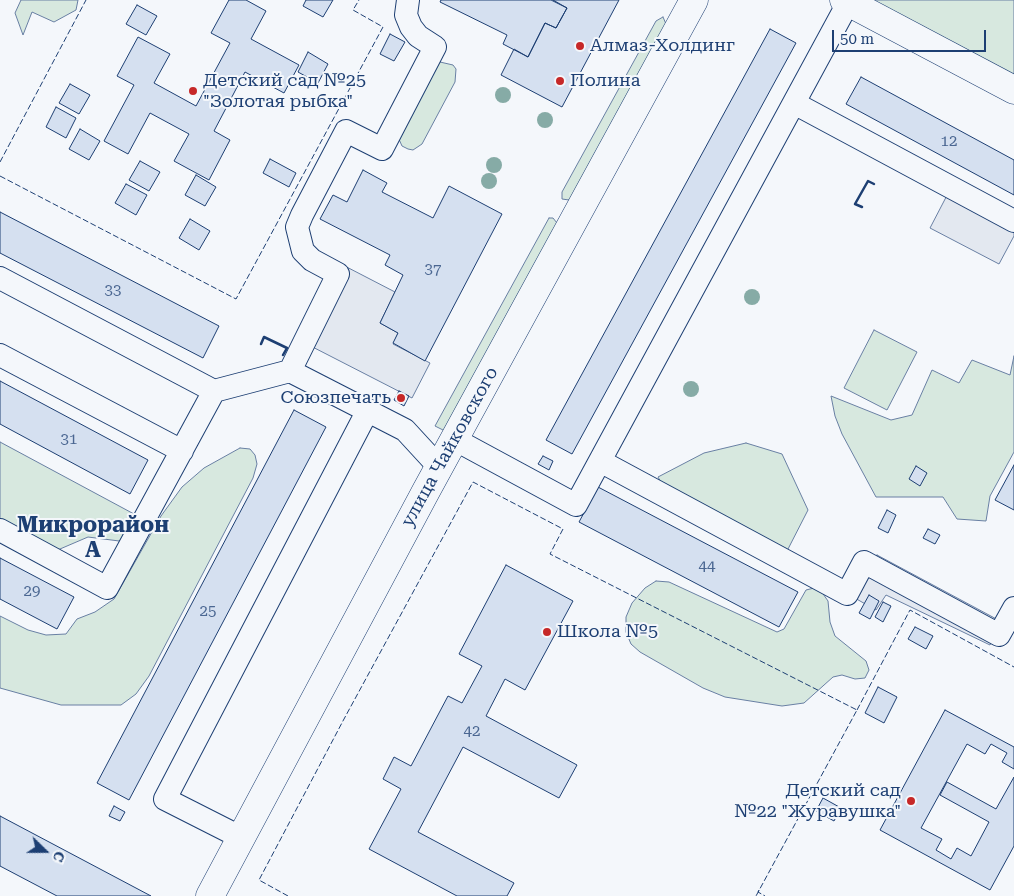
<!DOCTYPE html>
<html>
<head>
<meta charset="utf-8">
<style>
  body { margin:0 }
  #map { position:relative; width:1014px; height:896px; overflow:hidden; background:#f4f7fb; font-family:"Roboto Serif",serif }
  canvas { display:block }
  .north { position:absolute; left:20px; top:826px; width:50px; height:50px; -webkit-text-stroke:4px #f4f7fb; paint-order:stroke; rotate:112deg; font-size:14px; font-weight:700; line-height:20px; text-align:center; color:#1d3f73 }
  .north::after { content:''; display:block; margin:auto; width:18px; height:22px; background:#1d3f73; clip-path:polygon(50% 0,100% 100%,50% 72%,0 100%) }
  .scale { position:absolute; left:832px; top:30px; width:154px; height:22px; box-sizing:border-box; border:2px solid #1d3f73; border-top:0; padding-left:6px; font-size:15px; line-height:18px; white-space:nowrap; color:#1d3f73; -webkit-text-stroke:4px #f4f7fb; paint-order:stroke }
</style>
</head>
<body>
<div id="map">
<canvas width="1014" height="896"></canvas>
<div class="north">С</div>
<div class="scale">50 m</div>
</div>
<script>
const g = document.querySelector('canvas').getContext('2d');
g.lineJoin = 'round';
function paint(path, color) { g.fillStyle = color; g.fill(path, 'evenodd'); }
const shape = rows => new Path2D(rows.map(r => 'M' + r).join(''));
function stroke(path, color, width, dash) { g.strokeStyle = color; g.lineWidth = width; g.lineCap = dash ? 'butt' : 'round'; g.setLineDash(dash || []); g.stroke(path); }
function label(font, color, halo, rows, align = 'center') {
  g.font = font + ' "Roboto Serif",serif'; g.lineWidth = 4; g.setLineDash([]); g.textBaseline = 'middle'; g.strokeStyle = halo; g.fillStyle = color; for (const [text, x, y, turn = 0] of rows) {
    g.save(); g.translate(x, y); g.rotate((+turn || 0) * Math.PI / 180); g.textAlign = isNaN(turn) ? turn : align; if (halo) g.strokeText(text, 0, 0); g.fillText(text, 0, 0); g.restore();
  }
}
const green = shape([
  [21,0,78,0,76,10,54,22,32,12,23,35,15,13,21,0],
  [872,0,1014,0,1014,76,872,0],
  [663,17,666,24,572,197,569,200,562,199,562,192,656,21,663,17],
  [440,62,453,65,456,69,455,82,422,144,413,150,408,149,402,146,398,137,435,64,440,62],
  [549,218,553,218,557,223,445,431,435,426,549,218],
  [874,330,917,352,887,410,844,388,874,330],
  [1014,356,1014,452,990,496,986,521,957,519,943,497,876,497,842,434,835,416,831,396,891,420,912,415,932,370,959,383,972,360,1010,375,1014,356],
  [0,442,134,514,127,542,88,537,53,552,0,523,0,442],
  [746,443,782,454,808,510,787,551,663,486,658,477,704,453,746,443],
  [240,448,250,449,255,455,257,464,253,478,149,676,136,694,121,705,61,705,0,688,0,616,28,630,46,635,66,634,77,619,95,612,114,599,161,516,182,487,204,468,240,448],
  [656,581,669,582,777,632,784,629,806,590,814,588,821,591,828,601,830,622,835,636,866,661,869,670,865,678,855,679,842,675,833,677,804,703,782,706,725,697,703,688,640,652,631,644,626,632,626,617,632,603,645,588,656,581]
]);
const parking = shape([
  [955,180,1014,211,1014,236,999,264,930,228,955,180],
  [337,262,395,292,380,323,398,333,393,344,430,363,412,398,297,339,337,262],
  [877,555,1002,622,990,645,886,595,876,610,853,597,877,555]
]);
const building = shape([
  [229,0,246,0,266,11,251,39,299,65,284,93,245,72,214,131,230,140,209,180,174,161,189,134,150,113,128,154,104,141,134,85,117,76,138,37,170,54,154,83,196,106,230,43,211,33,229,0],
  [306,0,333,0,323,17,303,6,306,0],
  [441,0,551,0,567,8,556,28,545,23,528,57,503,44,507,35,440,2,441,0],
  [553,0,619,0,562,107,501,75,514,49,528,57,545,23,556,28,567,8,553,0],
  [137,5,157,16,146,35,126,24,137,5],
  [770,29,796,43,572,454,546,440,770,29],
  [390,34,405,42,394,61,380,54,390,34],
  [308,52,328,64,318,83,298,72,308,52],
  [861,77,1014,160,1014,195,846,104,861,77],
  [70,84,90,95,79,114,59,103,70,84],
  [56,107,76,118,66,138,46,127,56,107],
  [80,129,100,141,89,160,69,149,80,129],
  [270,159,296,173,289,187,263,173,270,159],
  [140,161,160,172,149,191,129,180,140,161],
  [363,170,387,183,382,192,433,218,449,186,502,214,425,361,393,343,398,333,380,323,403,275,385,265,390,255,320,219,333,195,347,202,363,170],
  [196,175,216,187,205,206,185,195,196,175],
  [126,184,147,195,136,215,115,203,126,184],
  [0,212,219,326,203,358,0,253,0,212],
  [190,219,210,231,199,250,179,238,190,219],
  [0,381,148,460,130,494,0,424,0,381],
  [399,391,409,396,404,406,394,400,399,391],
  [294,410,326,427,129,800,97,783,294,410],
  [543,456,553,461,549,470,538,464,543,456],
  [1014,465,1014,510,995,500,1014,465],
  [916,466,927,473,920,486,909,479,916,466],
  [598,487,798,592,779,627,579,522,598,487],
  [887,510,896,515,888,533,878,528,887,510],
  [928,529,940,535,935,544,923,538,928,529],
  [0,558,74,597,57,629,0,599,0,558],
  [506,565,573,601,525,690,505,679,486,716,577,765,559,798,463,747,418,832,514,883,507,896,457,896,369,849,401,789,383,779,394,757,411,766,448,696,462,703,482,666,459,654,506,565],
  [869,595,879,601,870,619,859,613,869,595],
  [883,602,891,606,883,622,875,617,883,602],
  [915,627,933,636,926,649,908,639,915,627],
  [878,687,897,697,884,723,865,713,878,687],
  [945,710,1014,747,1014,769,1002,762,1007,753,991,744,985,754,967,744,921,828,942,839,936,850,951,859,957,848,971,856,989,822,940,795,947,782,996,809,1014,777,1014,846,990,890,880,830,945,710],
  [823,798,841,808,834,821,816,811,823,798],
  [114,806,125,812,120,821,109,816,114,806],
  [0,816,151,896,57,896,0,866,0,816]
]);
const minor = shape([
  [408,0,406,15,411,27,418,36,435,47,382,149,346,131,302,215,297,227,303,251,312,260,338,274,290,371,405,430,439,467],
  [794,103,1014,221],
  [0,278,214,391,107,588,0,530],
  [0,355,182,451],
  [214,391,290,371],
  [454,439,576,505,848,3],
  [600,461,847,594,864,562,999,635,1014,608],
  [242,838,165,799,368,410]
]);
const major = shape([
  [844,0,1014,90],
  [210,896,426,491,694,0]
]);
const fence = shape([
  [0,162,86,0],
  [0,176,236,299,383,27,353,10,359,0],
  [857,710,910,610,1014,667],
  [759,890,758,892,765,896],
  [288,896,259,880,344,719,473,482,563,529,550,554,857,710,756,896]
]);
const wall = shape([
  [862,207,855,204,868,181,874,184],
  [261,344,264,337,287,348,283,355]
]);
const trees = [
  [503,95],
  [545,120],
  [494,165],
  [489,181],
  [752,297],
  [691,389]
];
const markers = [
  [580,46,5,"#c62828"],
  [560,81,5,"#c62828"],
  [193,91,5,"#c62828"],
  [401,398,5,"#c62828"],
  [547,632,5,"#c62828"],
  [911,801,5,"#c62828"]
];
const numberNames = [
  ["12",949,142],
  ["37",433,270],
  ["33",113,291],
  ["31",69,440],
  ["44",707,567],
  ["29",32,592],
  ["25",208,612],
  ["42",472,732]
];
const poiNames = [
  ["Алмаз-Холдинг",590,46],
  ["Детский сад №25",203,81],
  ["\"Золотая рыбка\"",203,102],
  ["Полина",570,81],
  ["Союзпечать",391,398,"right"],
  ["Школа №5",557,632],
  ["Детский сад",901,791,"right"],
  ["№22 \"Журавушка\"",901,812,"right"]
];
const streetNames = [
  ["улица Чайковского",450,447,-61]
];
const districtNames = [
  ["Микрорайон",93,526],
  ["А",93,551]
];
paint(green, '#d7e8df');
stroke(green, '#687fa3', 1);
paint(parking, '#e3e8f0');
stroke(parking, '#687fa3', 1);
paint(building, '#d5e0f0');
stroke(building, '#1d3f73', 1);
stroke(minor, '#1d3f73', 24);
stroke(major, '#1d3f73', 29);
stroke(minor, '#f4f7fb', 22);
stroke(major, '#f4f7fb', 28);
stroke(fence, '#1d3f73', 1, [6, 2.5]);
stroke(wall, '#1d3f73', 2.5);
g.fillStyle = '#86aba6';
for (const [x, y] of trees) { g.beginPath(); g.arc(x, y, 8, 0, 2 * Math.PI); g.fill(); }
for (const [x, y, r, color] of markers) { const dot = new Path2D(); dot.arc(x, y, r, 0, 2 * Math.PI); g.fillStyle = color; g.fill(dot); stroke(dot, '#f4f7fb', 2); }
label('15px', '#4b6792', null, numberNames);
label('18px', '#1d3f73', '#f4f7fb', poiNames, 'left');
label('18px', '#1d3f73', '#f4f7fb', streetNames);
label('bold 22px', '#1d3f73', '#f4f7fb', districtNames);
</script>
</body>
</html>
